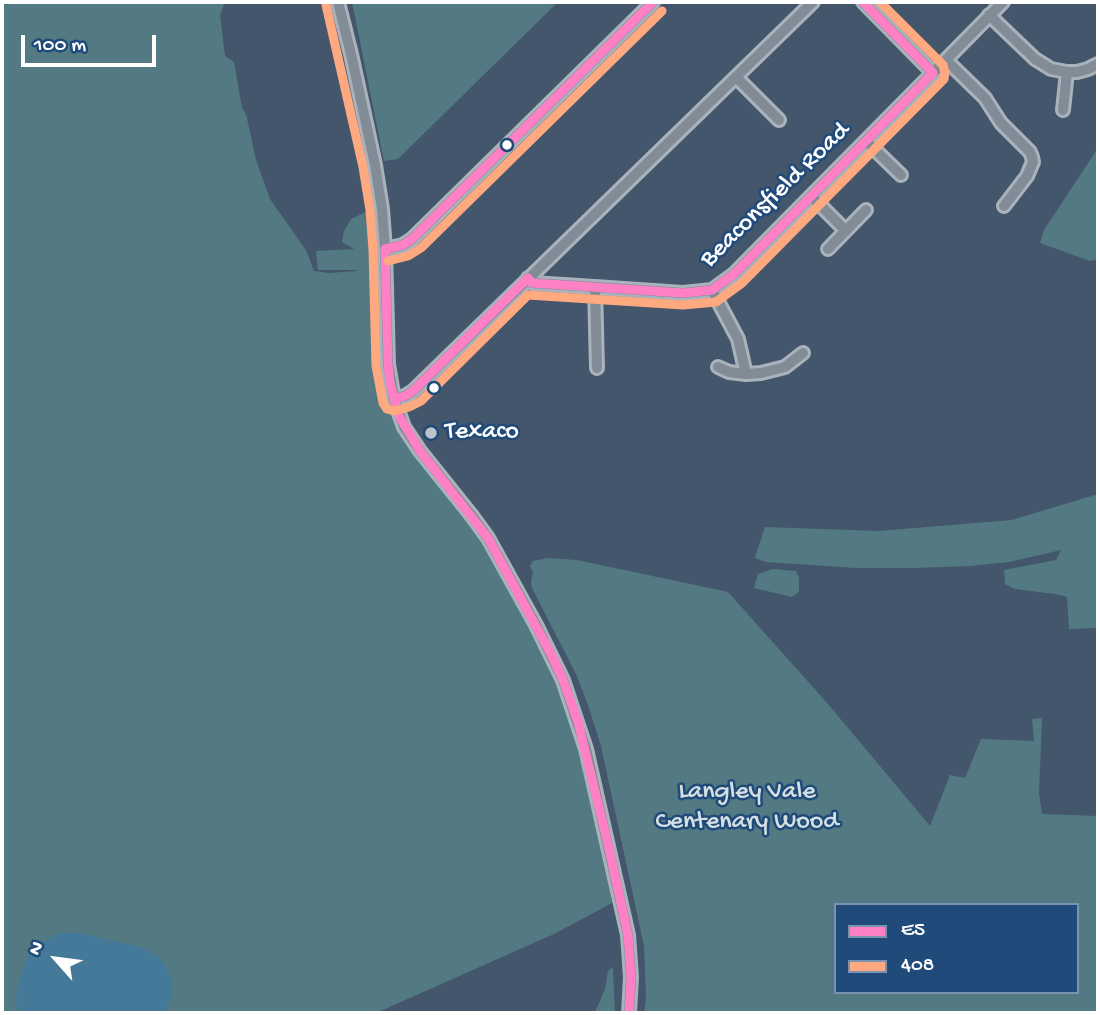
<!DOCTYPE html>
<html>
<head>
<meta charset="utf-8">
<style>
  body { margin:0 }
  #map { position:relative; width:1100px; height:1015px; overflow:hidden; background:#43566b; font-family:"Gochi Hand",sans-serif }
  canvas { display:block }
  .frame { position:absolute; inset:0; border:4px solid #fff; pointer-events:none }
  .legend { position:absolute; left:834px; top:903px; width:245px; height:91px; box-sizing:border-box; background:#1f4a7a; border:2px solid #7992af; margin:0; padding:9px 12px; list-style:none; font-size:21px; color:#fff }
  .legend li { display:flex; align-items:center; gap:14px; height:35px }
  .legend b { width:35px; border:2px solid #7992af }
  .north { position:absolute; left:21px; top:924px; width:70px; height:70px; -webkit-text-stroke:5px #1f4a7a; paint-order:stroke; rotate:298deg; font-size:19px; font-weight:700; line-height:28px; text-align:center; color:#fff }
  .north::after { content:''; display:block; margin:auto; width:24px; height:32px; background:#fff; clip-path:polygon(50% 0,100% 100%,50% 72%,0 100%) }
  .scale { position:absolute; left:21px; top:35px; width:135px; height:32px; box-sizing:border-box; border:4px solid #fff; border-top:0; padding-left:9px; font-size:21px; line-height:24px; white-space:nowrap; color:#fff; -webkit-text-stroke:5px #1f4a7a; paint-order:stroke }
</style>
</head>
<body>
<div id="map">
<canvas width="1100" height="1015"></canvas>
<div class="frame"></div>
<ul class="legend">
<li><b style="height:9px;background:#ff80c5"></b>E5</li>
<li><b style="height:9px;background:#ffa980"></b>408</li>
</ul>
<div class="north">N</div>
<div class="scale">100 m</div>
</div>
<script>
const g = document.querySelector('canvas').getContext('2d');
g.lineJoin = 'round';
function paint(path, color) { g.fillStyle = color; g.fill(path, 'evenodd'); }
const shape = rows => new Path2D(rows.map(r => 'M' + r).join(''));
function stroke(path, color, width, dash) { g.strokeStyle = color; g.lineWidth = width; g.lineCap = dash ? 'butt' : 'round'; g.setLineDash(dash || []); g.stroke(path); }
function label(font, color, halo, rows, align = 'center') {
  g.font = font + ' "Gochi Hand",sans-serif'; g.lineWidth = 5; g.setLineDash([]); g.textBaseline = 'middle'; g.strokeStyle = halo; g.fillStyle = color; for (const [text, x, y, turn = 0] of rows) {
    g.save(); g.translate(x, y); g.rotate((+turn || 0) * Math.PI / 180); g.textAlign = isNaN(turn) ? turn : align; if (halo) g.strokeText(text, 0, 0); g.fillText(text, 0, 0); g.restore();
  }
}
const green = shape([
  [2,2,225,2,220,15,225,56,234,62,242,108,246,114,256,160,270,199,306,250,314,271,329,273,356,271,356,270,318,270,316,251,354,249,342,242,344,231,351,219,372,209,378,228,381,260,382,371,394,420,414,453,462,510,501,570,536,635,569,706,585,762,607,866,612,903,554,934,376,1013,2,1013],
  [352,2,558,2,398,159,384,161],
  [1098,148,1098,259,1090,261,1040,243,1044,230],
  [1098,494,1098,628,1069,629,1067,597,1055,594,1015,589,1005,584,1004,570,1056,560,1061,550,1009,562,970,566,914,568,856,568,766,562,755,558,765,527,878,531,1012,520],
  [548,558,577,560,728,592,828,704,930,826,950,775,965,778,981,739,1034,741,1032,719,1042,718,1039,794,1042,814,1098,816,1098,1013,644,1013,646,997,644,946,601,746,588,705,576,674,532,588,531,582,533,572,530,566,533,561],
  [836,905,1077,905,1077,992,836,992],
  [773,569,796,571,799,578,799,592,792,597,754,588,758,574],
  [613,967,615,1013,596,1013,596,1010,605,989,608,971]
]);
const water = shape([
  [66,933,77,933,131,945,143,948,156,955,165,965,173,982,171,999,164,1013,20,1013,16,1004,17,985,28,957,42,942,58,934]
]);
const minor = shape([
  [338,2,351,54,375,165,382,209,385,249,388,364,394,399,404,427,420,451,472,516,488,538,536,625,563,680,586,749,628,935,631,977,629,1013],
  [863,2,933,73],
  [989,15,1035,59,1051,69,1067,72,1077,72,1088,69,1098,64],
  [946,60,985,98,1001,123,1030,152,1032,157,1033,162,1027,176,1004,206],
  [736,77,779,120],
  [1063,110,1067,72],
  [866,141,901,175],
  [811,196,845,230],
  [385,249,403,245,412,239,653,2],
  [828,249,866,210],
  [528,278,532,283,595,287,683,293,712,290,734,274,1003,2],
  [595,287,597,368],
  [712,290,738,339,746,374,761,373,785,367,803,353],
  [718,367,729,372,746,374],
  [394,399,405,396,413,391,813,2]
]);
const bus1 = shape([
  [394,399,405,396,413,391,528,278,532,283,683,293,712,290,734,274,933,73,863,2],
  [629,1013,631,977,628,935,607,840,578,722,563,680,551,654,488,538,420,451,399,416,390,383,388,364,385,249,403,245,412,239,653,2]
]);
const bus2 = shape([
  [326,5,363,167,370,210,373,250,376,366,383,403,387,409,394,411,409,407,421,401,528,295,683,305,716,302,742,283,944,79,945,72,943,65,880,2],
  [388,261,408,256,421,248,662,11]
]);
const markers = [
  [507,145,6,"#fff"],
  [434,388,6,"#fff"],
  [431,433,7,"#bdc4cb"]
];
const streetNames = [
  ["Beaconsfield Road",776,196,-44]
];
const poiNames = [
  ["Texaco",445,433]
];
const parkNames = [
  ["Langley Vale",747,793],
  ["Centenary Wood",747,823]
];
paint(green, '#537a83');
paint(water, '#44799a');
stroke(minor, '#aab3bc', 16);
stroke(minor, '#828c96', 10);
stroke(bus1, '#ff80c5', 9);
stroke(bus2, '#ffa980', 9);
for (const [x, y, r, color] of markers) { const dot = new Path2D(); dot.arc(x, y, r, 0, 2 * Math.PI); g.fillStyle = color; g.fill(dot); stroke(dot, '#1f4a7a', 2.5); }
label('26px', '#fff', '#1f4a7a', streetNames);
label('26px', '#fff', '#1f4a7a', poiNames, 'left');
label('26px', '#d4dfe1', '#1f4a7a', parkNames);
</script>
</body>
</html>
